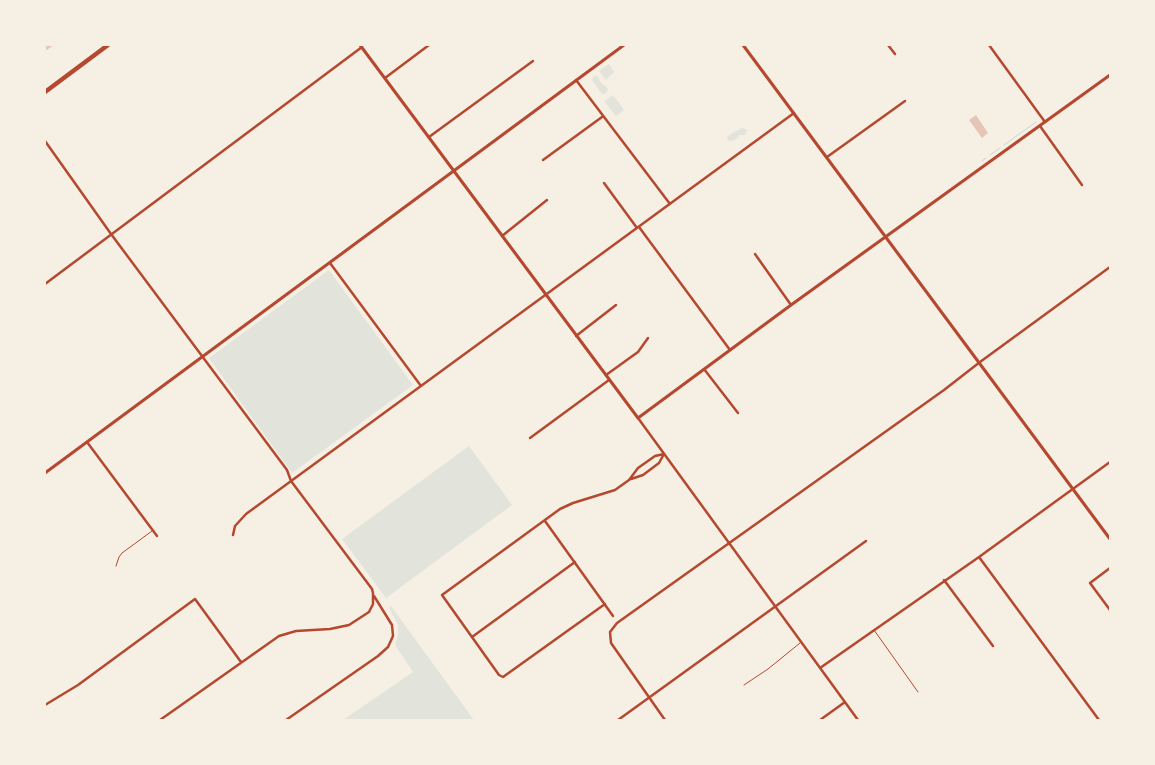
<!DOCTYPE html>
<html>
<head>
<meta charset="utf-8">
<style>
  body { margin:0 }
  #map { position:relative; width:1155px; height:765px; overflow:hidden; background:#f6efe4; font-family:"Nunito Sans",sans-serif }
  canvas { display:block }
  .frame { position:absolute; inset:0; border:46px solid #f6efe4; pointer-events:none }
</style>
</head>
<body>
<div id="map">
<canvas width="1155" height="765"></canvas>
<div class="frame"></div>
</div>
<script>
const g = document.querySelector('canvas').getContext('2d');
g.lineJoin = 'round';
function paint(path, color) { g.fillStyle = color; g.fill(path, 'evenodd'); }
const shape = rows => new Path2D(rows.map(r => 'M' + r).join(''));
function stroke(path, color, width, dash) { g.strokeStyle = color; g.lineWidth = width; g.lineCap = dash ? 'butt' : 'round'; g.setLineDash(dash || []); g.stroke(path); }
const green = shape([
  [609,64,614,72,606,80,599,71],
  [597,75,602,84,606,86,608,90,605,94,602,94,592,80,593,77],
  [613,95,624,110,616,116,604,101],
  [742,128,747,130,745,135,739,135,738,138,732,141,728,140,727,137,728,136],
  [329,270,413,385,292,473,209,358],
  [469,446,512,505,386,598,342,539],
  [391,606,474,720,343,720,413,672,395,645,398,635,398,625,389,608]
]);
const stream = shape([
  [1004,145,1036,122],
  [990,155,1000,148],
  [982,161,986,158]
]);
const building = shape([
  [45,45,54,45,45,51],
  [976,115,988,133,982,138,969,120]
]);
const service = shape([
  [116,566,119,557,122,553,152,531],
  [874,630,918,692],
  [744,685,768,669,800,643]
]);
const minor = shape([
  [888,45,895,54],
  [989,45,1045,122],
  [385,78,429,45],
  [576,80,670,204],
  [1040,126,1082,185],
  [429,137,533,61],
  [45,141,111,234,287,470,291,481,372,589,373,593,373,604,369,612,349,625,330,629,296,631,279,636,160,720],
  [827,157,905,101],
  [543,160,602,117],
  [604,183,637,228],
  [639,227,730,350],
  [502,236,547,200],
  [755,254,791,305],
  [330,263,421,386],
  [45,284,362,47],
  [576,336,616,305],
  [704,369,738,413],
  [606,375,638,352,648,338],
  [638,418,858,720],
  [530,438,609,380],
  [87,442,157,536],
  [631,479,643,475,659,463,664,454],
  [545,521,613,616],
  [233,535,235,526,246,514,794,113],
  [979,557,1099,720],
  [1110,568,1090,583,1110,610],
  [944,580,993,646],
  [605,604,503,677,499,675,442,595,560,509,573,503,615,490,629,480,638,468,655,456,664,454],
  [472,637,575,562],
  [820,668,979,557,1110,462],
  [45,705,78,685,195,599,241,662],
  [286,720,378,656,388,647,393,636,392,625,374,596],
  [618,720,866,541],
  [665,720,611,643,610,632,617,623,944,390,980,362,1110,267],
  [820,720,845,702]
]);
const tertiary = shape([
  [360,45,638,418,791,305,1110,75],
  [743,45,1110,539],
  [45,473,624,45]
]);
const primary = shape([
  [45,92,108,45]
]);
paint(green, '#e2e4dc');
stroke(stream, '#c9d6d2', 1);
paint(building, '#e6c5b7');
stroke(service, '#b5482f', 1);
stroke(minor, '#b5482f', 2.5);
stroke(tertiary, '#b5482f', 3);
stroke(primary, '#b5482f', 4.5);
</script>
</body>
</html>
